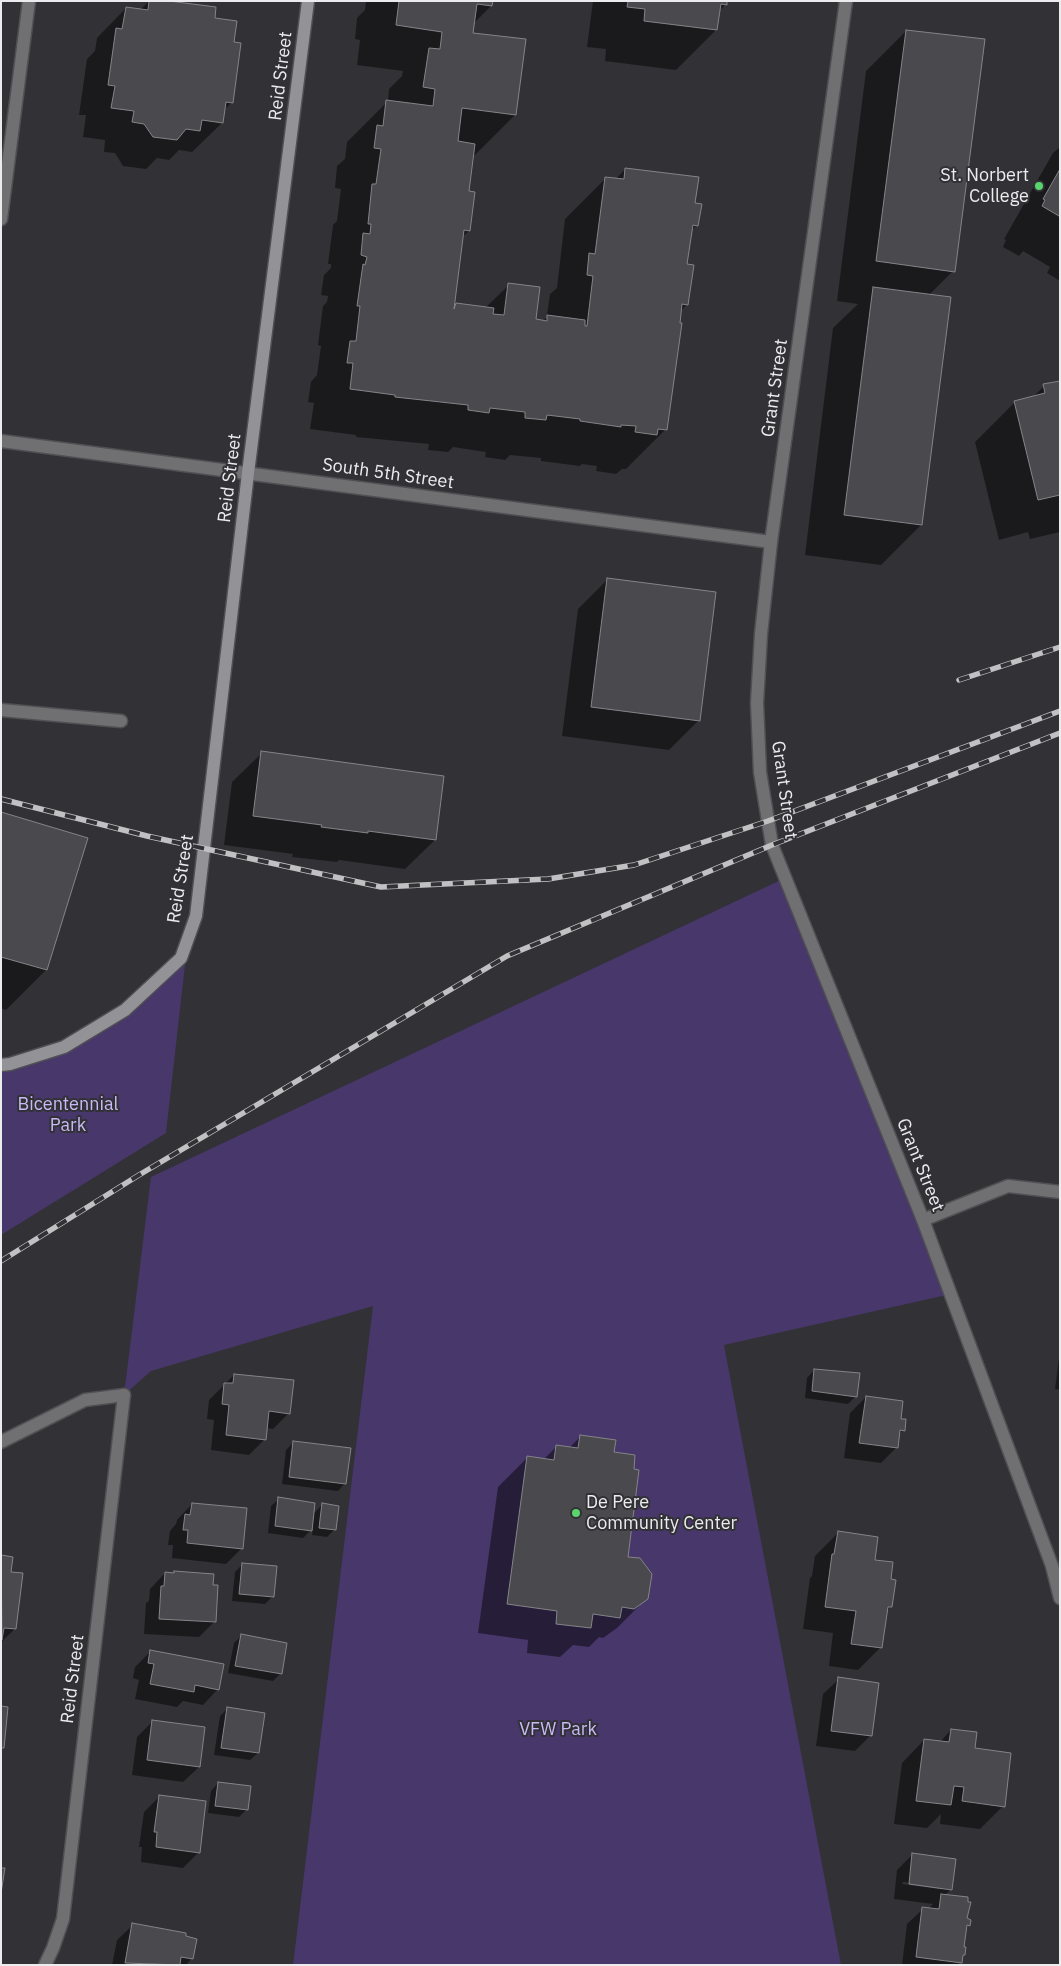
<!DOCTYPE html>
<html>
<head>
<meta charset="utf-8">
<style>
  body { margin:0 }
  #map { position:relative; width:1061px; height:1966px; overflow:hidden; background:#323135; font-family:"IBM Plex Sans",sans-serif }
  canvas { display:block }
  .frame { position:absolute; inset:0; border:2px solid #ecebee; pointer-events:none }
</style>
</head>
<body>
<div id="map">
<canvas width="1061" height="1966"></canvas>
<div class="frame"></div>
</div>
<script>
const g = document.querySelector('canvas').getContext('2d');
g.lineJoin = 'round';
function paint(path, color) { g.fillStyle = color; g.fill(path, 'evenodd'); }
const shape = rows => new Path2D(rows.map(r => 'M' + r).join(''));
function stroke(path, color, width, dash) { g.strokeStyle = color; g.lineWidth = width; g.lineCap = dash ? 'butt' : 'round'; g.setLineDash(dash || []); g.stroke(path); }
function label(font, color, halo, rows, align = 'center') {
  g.font = font + ' "IBM Plex Sans",sans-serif'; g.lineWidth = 4; g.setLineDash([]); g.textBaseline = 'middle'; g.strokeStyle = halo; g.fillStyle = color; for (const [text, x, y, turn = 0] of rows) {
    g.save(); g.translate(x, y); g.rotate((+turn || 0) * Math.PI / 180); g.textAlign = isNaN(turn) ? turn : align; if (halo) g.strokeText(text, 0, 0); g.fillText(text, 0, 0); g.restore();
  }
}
const green = shape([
  [785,878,951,1294,724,1345,841,1965,293,1965,373,1306,151,1371,124,1395,151,1177],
  [188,938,166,1133,1,1235,1,1065,64,1047,125,1010,181,958]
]);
const shadow = shape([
  [149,1,213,19,233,43,232,102,223,111,222,123,192,152,179,150,169,160,157,158,146,169,123,166,115,153,104,152,105,140,83,137,86,115,79,115,87,59,95,51,97,38,126,8,140,10],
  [366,1,492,1,491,6,473,24,472,34,515,115,475,155,472,154,468,192,469,231,462,237,454,307,456,305,485,308,509,285,534,320,543,321,549,315,547,315,550,294,557,288,565,219,605,179,615,180,625,169,694,204,697,225,690,232,686,266,687,304,680,312,666,429,626,469,622,469,616,474,596,471,597,466,582,464,580,466,541,461,541,458,510,455,505,460,485,457,486,452,453,447,448,452,428,450,429,444,356,437,356,435,310,429,314,403,308,402,311,382,317,375,321,346,318,345,323,306,327,302,328,296,321,295,324,275,331,268,331,264,328,264,333,225,337,221,341,189,335,188,337,166,345,159,347,142,388,101,389,89,402,76,403,71,357,65,360,40,355,39,357,18,365,10],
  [593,1,726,1,726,4,719,11,716,30,676,70,605,61,606,49,587,47],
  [906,31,953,271,929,295,921,525,881,565,805,555,833,328,858,304,837,301,866,71],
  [1060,147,1060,281,1047,273,1050,267,1023,251,1019,256,1003,247,1006,240,1004,239,1053,153],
  [1060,382,1060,532,1030,539,1028,532,999,540,975,442,1015,402,1032,398,1044,386],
  [608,579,698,721,669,750,562,736,578,609],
  [262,753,435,840,405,869,339,860,337,862,292,857,293,854,224,845,232,782],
  [1,813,87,838,46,970,6,1010,1,1008],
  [1060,1350,1060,1390,1055,1389],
  [814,1370,856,1396,848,1404,805,1398,807,1378],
  [234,1375,289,1413,273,1429,266,1428,265,1439,249,1455,211,1450,214,1420,207,1419,209,1400],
  [866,1397,900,1420,903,1430,898,1435,897,1447,881,1463,844,1458,850,1413],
  [580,1437,613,1454,626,1558,647,1598,617,1628,603,1638,599,1637,589,1647,573,1645,560,1657,527,1653,528,1640,478,1633,498,1487,527,1458,543,1460,556,1447,569,1448],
  [294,1442,345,1483,338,1491,282,1484,286,1450],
  [279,1499,313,1514,322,1505,335,1529,327,1537,312,1535,313,1528,303,1538,268,1533,271,1506],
  [192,1504,242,1548,226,1564,172,1558,173,1545,168,1545,170,1531,176,1524,177,1520],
  [838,1533,874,1561,889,1580,891,1607,886,1612,881,1647,858,1670,829,1666,833,1633,803,1629,810,1578,812,1576,815,1556],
  [1,1557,10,1573,15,1629,1,1642],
  [243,1564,273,1596,265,1604,232,1601,235,1572],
  [174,1572,212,1586,214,1622,199,1637,144,1634,146,1603,149,1601,150,1589,165,1573,172,1574],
  [241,1636,285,1644,280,1674,273,1681,228,1673,234,1643],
  [150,1652,218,1689,203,1705,183,1701,177,1707,135,1699,139,1680,133,1678,135,1667],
  [839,1679,871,1735,855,1751,816,1746,823,1694],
  [227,1709,258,1753,250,1760,214,1755,220,1716],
  [153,1721,199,1767,183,1782,132,1775,137,1737],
  [951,1730,973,1749,1003,1806,980,1829,940,1824,941,1814,927,1828,894,1824,902,1763,924,1740,940,1742],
  [218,1783,247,1809,239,1817,208,1813,211,1791],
  [159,1797,199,1852,183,1868,141,1862,142,1847,139,1847,144,1812],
  [913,1854,951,1889,945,1895,967,1903,965,1919,969,1925,965,1929,963,1948,964,1954,958,1965,902,1965,907,1924,923,1909,928,1909,933,1904,894,1899,897,1870],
  [903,1882,940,1887,940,1889,902,1884],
  [133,1925,195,1940,191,1959,186,1965,112,1965,117,1940]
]);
const building = shape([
  [149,1,169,1,216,7,215,18,237,21,234,42,241,43,233,103,226,102,223,123,202,120,200,131,186,129,177,140,153,137,144,124,132,122,134,111,111,108,115,86,108,85,116,28,122,29,126,7,148,10,149,1],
  [399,1,493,1,492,6,477,4,473,33,526,39,516,115,462,108,458,141,475,144,469,191,475,192,470,231,464,230,454,309,456,303,494,308,493,314,504,315,508,283,540,287,536,319,547,321,547,315,585,320,585,326,587,326,593,276,587,275,589,253,595,254,605,177,624,179,625,168,699,177,695,203,702,204,698,226,693,225,687,264,694,265,688,305,682,304,680,323,682,323,667,430,658,429,657,435,635,432,636,426,621,425,621,427,580,421,580,419,547,415,546,420,525,418,525,412,490,408,489,413,468,410,468,405,395,397,395,395,350,389,353,363,347,363,350,341,356,341,360,306,357,306,363,264,365,265,367,257,361,255,363,233,370,234,371,224,368,224,372,184,376,184,381,149,374,148,377,125,383,126,386,100,433,106,435,89,423,87,429,48,440,49,442,32,396,25,399,1],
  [628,1,727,1,727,5,721,4,717,30,644,21,645,9,627,7,628,1],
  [906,30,985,39,955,272,876,261,906,30],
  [1060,169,1060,216,1059,216,1042,206,1045,200,1043,199,1060,169],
  [873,287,951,297,922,525,844,515,873,287],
  [1060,381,1060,495,1038,500,1014,401,1045,393,1043,384,1060,381],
  [607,578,716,592,700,721,591,707,607,578],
  [261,751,444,776,436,840,368,831,368,833,321,827,322,825,253,816,261,751],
  [1,812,88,838,47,970,1,957,1,812],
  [814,1369,860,1373,857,1397,812,1391,814,1369],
  [234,1374,294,1380,290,1414,269,1411,266,1440,226,1435,229,1405,222,1404,224,1383,233,1383,234,1374],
  [866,1396,903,1401,901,1419,906,1419,905,1431,900,1430,898,1448,859,1443,866,1396],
  [580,1435,616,1440,614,1452,635,1455,634,1469,639,1470,628,1557,640,1558,652,1574,648,1599,634,1609,622,1607,620,1618,593,1614,591,1628,556,1624,557,1611,507,1604,527,1456,554,1460,556,1445,578,1448,580,1435],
  [293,1441,351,1448,346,1484,289,1477,293,1441],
  [278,1497,315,1503,312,1531,275,1526,278,1497],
  [192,1503,247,1508,243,1549,187,1543,188,1530,183,1530,185,1514,190,1515,192,1503],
  [322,1503,339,1506,336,1530,319,1528,322,1503],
  [838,1531,878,1537,875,1560,893,1562,891,1579,896,1580,892,1607,888,1607,882,1648,851,1644,856,1611,825,1607,832,1554,834,1554,838,1531],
  [1,1555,13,1557,11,1572,23,1573,16,1629,4,1628,2,1640,1,1555],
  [242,1563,277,1566,274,1597,239,1594,242,1563],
  [174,1571,214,1574,213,1585,218,1585,216,1622,159,1619,161,1586,164,1586,165,1572,174,1573,174,1571],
  [241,1634,287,1643,282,1674,235,1666,241,1634],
  [150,1650,224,1664,219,1690,195,1685,194,1692,150,1684,154,1664,148,1663,150,1650],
  [838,1677,879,1683,872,1736,831,1731,838,1677],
  [1,1706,8,1707,4,1748,1,1748,1,1706],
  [227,1707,265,1713,259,1753,221,1748,227,1707],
  [152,1720,205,1727,200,1767,147,1760,152,1720],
  [951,1729,977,1732,975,1748,1011,1753,1005,1807,962,1801,964,1787,954,1786,951,1805,916,1801,924,1739,949,1742,951,1729],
  [218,1782,251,1786,248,1810,215,1806,218,1782],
  [159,1795,206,1801,200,1853,156,1847,157,1832,154,1832,159,1795],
  [912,1853,956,1859,952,1890,909,1884,912,1853],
  [1,1868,5,1868,1,1893,1,1868],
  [941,1894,968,1897,968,1902,971,1902,967,1918,971,1920,970,1926,967,1925,964,1947,966,1947,965,1955,963,1955,962,1963,916,1957,922,1907,939,1909,941,1894],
  [132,1923,186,1933,186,1936,197,1939,193,1959,181,1957,180,1965,125,1963,132,1923]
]);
const service = shape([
  [1,219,29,1],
  [1,710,121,721],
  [1,1442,85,1400,124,1395]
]);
const minor = shape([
  [1,441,771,542],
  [923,1220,1008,1186,1060,1192],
  [45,1965,53,1948,63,1919,124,1395]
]);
const tertiary = shape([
  [846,1,771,542,761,634,757,703,760,772,772,845,923,1220,1052,1566,1060,1598]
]);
const secondary = shape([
  [1,1065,10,1064,64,1047,125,1010,181,958,196,916,248,473,308,1]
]);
const rail = shape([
  [959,680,1060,647],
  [1,799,147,836,381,887,548,879,634,865,768,821,1060,711],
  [1,1261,139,1175,507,956,772,845,1060,733]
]);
const markers = [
  [1039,186,5,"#5ad56e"],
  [576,1513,5,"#5ad56e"]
];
const streetNames = [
  ["Reid Street",281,76,-83],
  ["Grant Street",775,388,-82],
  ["South 5th Street",388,474,8],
  ["Reid Street",230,478,-83],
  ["Grant Street",784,790,82],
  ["Reid Street",181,879,-81],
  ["Grant Street",920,1165,68],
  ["Reid Street",73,1679,-83]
];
const poiNames = [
  ["St. Norbert",1029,176],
  ["College",1029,197],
  ["De Pere",586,1503,"left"],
  ["Community Center",586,1524,"left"]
];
const parkNames = [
  ["Bicentennial",68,1105],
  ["Park",68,1126],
  ["VFW Park",558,1730]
];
paint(green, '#48376b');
paint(shadow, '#0007');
paint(building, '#4a494d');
stroke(building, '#858489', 1);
stroke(service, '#504f53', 15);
stroke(minor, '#504f53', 15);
stroke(tertiary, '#504f53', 15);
stroke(secondary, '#504f53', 15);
stroke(service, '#707072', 12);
stroke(minor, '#707072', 12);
stroke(tertiary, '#707072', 12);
stroke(secondary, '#939296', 12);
stroke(rail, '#c1c0c3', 5.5);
stroke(rail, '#323135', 4, [11]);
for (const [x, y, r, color] of markers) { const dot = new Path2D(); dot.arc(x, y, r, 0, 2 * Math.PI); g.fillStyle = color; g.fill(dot); stroke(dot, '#323135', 2); }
label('18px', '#ecebee', '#323135', streetNames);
label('18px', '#ecebee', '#323135', poiNames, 'right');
label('18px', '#c9b9f6', '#323135', parkNames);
</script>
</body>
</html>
